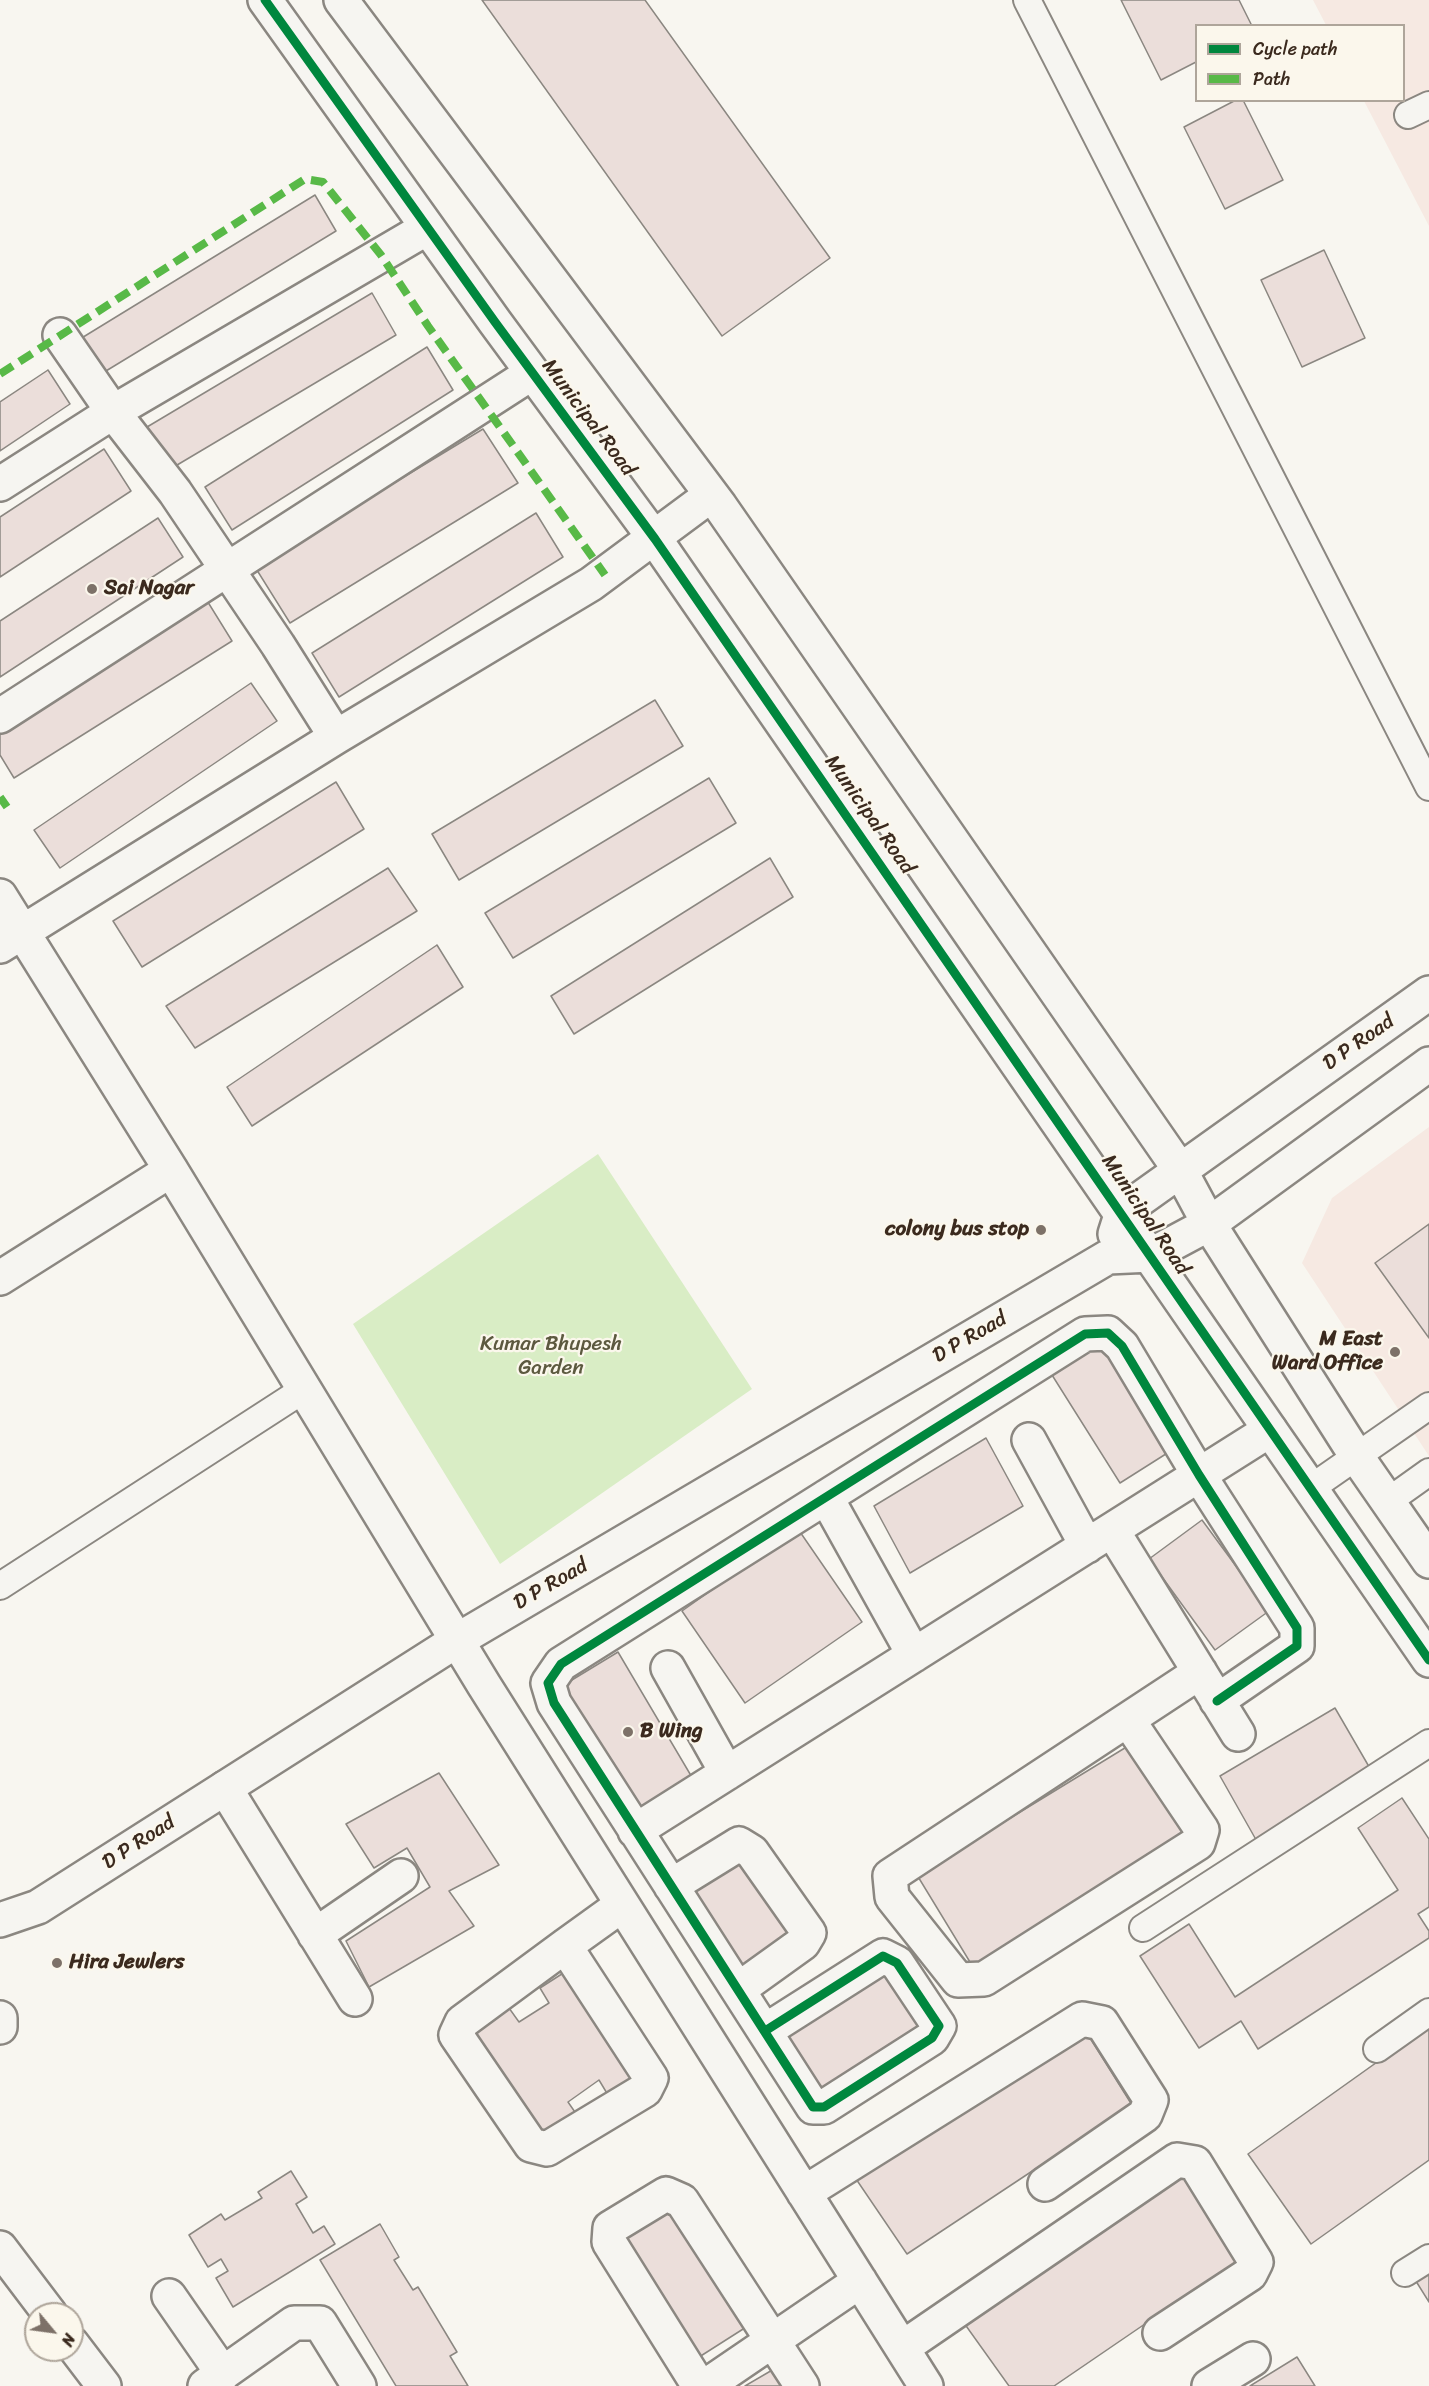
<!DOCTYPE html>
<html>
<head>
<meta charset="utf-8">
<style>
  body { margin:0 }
  #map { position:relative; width:1429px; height:2386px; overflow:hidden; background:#f8f6f0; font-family:Sriracha,sans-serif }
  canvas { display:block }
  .legend { position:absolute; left:1195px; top:24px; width:210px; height:78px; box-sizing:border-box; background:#fbf7ec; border:2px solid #aea59a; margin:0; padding:8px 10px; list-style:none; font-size:18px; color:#3b2a1e }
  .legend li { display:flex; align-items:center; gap:12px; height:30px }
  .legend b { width:30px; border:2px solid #aea59a }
  .north { position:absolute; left:24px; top:2302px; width:60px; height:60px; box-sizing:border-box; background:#fbf7ec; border:2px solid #aea59a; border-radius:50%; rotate:119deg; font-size:16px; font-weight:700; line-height:24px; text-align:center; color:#3b2a1e }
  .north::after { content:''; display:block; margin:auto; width:21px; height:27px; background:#7d7168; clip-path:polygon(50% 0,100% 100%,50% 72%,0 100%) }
</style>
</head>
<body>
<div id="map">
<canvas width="1429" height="2386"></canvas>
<ul class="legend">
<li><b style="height:8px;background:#00873e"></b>Cycle path</li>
<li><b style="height:8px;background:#58b947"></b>Path</li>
</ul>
<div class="north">N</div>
</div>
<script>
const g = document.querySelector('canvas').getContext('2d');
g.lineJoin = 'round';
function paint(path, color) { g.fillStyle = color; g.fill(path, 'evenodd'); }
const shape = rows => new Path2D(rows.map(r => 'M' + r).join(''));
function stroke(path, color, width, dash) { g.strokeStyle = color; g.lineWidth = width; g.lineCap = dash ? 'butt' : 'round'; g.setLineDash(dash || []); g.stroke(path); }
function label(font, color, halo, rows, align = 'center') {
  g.font = font + ' Sriracha,sans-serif'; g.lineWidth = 4.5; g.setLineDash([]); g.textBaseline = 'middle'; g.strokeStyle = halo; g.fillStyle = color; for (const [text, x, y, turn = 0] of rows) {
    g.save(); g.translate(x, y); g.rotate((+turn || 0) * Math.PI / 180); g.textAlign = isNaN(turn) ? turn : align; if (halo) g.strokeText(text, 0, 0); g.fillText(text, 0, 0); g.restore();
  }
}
const built = shape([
  [1313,0,1429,0,1429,226,1364,101,1404,100,1404,26,1326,25],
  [1429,1127,1429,1456,1302,1263,1332,1198]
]);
const green = shape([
  [598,1154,752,1389,500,1564,353,1324]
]);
const building = shape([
  [482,0,645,0,830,258,722,336,482,0],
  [1121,0,1239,0,1252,26,1196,26,1196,62,1161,80,1121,0],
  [1236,100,1243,100,1283,180,1225,209,1184,127,1236,100],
  [315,195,336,231,101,374,80,339,315,195],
  [1324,250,1365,338,1302,367,1261,280,1324,250],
  [372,293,396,335,167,471,142,430,372,293],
  [427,347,453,390,232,530,205,487,427,347],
  [48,370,70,404,0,451,0,402,48,370],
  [483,429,518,483,290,623,255,567,483,429],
  [104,449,131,491,0,577,0,517,104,449],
  [536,513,563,557,339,697,312,653,536,513],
  [158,518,183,557,0,677,0,621,158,518],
  [206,599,232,641,14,778,0,755,0,729,206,599],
  [251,683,277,721,60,868,34,830,251,683],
  [655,700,683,746,459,880,432,834,655,700],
  [709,778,736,823,513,958,485,913,709,778],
  [336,782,364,829,142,967,113,921,336,782],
  [770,858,793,897,574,1034,551,996,770,858],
  [388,868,417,911,195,1048,166,1006,388,868],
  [437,945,463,987,252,1126,227,1087,437,945],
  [1429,1224,1429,1338,1375,1263,1429,1224],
  [1101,1343,1169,1452,1120,1483,1052,1375,1101,1343],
  [986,1438,1023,1506,910,1573,874,1506,986,1438],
  [1202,1520,1269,1611,1215,1650,1149,1559,1202,1520],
  [798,1529,862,1622,745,1703,682,1611,798,1529],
  [618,1652,693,1779,637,1813,562,1686,618,1652],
  [1335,1708,1375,1777,1259,1845,1220,1776,1335,1708],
  [1133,1743,1189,1835,973,1967,917,1875,1133,1743],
  [439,1773,499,1865,449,1891,474,1926,369,1987,346,1941,430,1887,407,1848,374,1868,346,1824,439,1773],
  [1402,1798,1429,1839,1429,1907,1418,1914,1429,1931,1429,1938,1258,2049,1241,2021,1199,2048,1140,1956,1189,1924,1235,1997,1398,1890,1358,1828,1402,1798],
  [740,1854,800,1936,746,1972,686,1887,740,1854],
  [889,1967,930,2029,823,2100,780,2039,889,1967],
  [568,1970,636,2076,608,2095,599,2080,568,2102,577,2115,542,2138,473,2031,509,2008,519,2022,549,2003,540,1988,568,1970],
  [1429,2025,1429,2160,1311,2244,1248,2154,1429,2025],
  [1087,2033,1132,2105,907,2254,854,2176,1087,2033],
  [1183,2170,1243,2257,1054,2386,1009,2386,964,2323,1183,2170],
  [291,2171,307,2197,296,2204,313,2233,324,2226,335,2244,233,2307,216,2278,228,2271,221,2259,208,2267,189,2235,221,2214,225,2220,262,2198,258,2192,291,2171],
  [675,2207,751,2324,696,2359,621,2238,675,2207],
  [380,2224,399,2257,394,2260,413,2290,418,2287,457,2352,450,2356,468,2386,396,2386,320,2260,380,2224],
  [1429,2269,1429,2302,1414,2278,1429,2269],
  [1297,2357,1315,2386,1250,2386,1297,2357],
  [774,2369,783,2386,745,2386,774,2369]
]);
const service = shape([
  [1027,0,1429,787],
  [1408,115,1429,105],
  [1311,1488,1429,1406],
  [1387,1502,1429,1472],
  [0,1586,303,1390],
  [1143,1928,1429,1743],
  [1377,2049,1429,2012],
  [1405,2273,1429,2258]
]);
const minor = shape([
  [60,335,113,412,175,492,278,645,336,737],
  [0,484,113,412,427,228],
  [0,716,532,373],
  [0,896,171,1170,484,1685,926,2386],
  [0,946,336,737,591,584,711,495],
  [0,1278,171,1170],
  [1029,1440,1087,1546],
  [826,1497,914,1655],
  [1112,1530,1238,1734],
  [668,1668,727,1773],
  [1128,1720,1202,1830,1198,1843,984,1979,958,1980,892,1897,890,1876,1200,1672],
  [225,1788,355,1999],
  [635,1831,1270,1430],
  [671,1886,739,1844,752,1852,809,1933,803,1943,739,1989],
  [315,1935,401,1876],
  [565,1946,651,2078,645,2090,547,2149,531,2145,456,2035,462,2022,565,1946,622,1905],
  [765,2031,883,1956,897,1963,939,2026,932,2038,824,2107,813,2107,554,1703,548,1683,561,1664,1085,1334,1108,1333,1122,1346,1199,1475,1297,1628,1297,1646,1217,1701],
  [804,2193,1082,2019,1102,2023,1151,2100,1145,2115,1045,2184],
  [0,2248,50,2314],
  [169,2296,223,2374],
  [72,2344,104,2386],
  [902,2348,1177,2160,1195,2163,1256,2262,1250,2274,1160,2333],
  [205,2386,294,2323,320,2323,359,2386],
  [699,2386,609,2242,610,2228,666,2194,682,2201,802,2386],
  [706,2386,860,2281],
  [1209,2386,1253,2359]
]);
const tertiary = shape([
  [265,0,495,322,655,539,1429,1660],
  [341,0,720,506,1180,1170,1209,1224,1357,1457,1429,1561],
  [1115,1234,1122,1212,1429,993],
  [0,1920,38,1907,456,1641,1108,1257,1151,1255,1209,1224,1429,1064],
  [0,2018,0,2027]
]);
const quiet = shape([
  [0,374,305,179,323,182,381,255,428,326,605,575],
  [0,797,7,807]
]);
const cycleway = shape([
  [265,0,495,322,655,539,1429,1660],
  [765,2031,883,1956,897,1963,939,2026,932,2038,824,2107,813,2107,554,1703,548,1683,561,1664,1085,1334,1108,1333,1122,1346,1199,1475,1297,1628,1297,1646,1217,1701]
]);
const markers = [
  [92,589,6,"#7d7168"],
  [1041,1230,6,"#7d7168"],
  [1395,1352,6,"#7d7168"],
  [628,1732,6,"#7d7168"],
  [57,1963,6,"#7d7168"]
];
const streetNames = [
  ["Municipal Road",588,418,53],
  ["Municipal Road",869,815,55],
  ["D P Road",1359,1043,-35],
  ["Municipal Road",1145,1215,56],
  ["D P Road",970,1338,-30],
  ["D P Road",551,1585,-30],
  ["D P Road",139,1843,-33]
];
const poiNames = [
  ["Sai Nagar",104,589],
  ["colony bus stop",1029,1230,"right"],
  ["M East",1383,1340,"right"],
  ["Ward Office",1383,1364,"right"],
  ["B Wing",640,1732],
  ["Hira Jewlers",69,1963]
];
const parkNames = [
  ["Kumar Bhupesh",551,1345],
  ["Garden",551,1369]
];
paint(built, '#f6e9e2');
paint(green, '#d9edc5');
paint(building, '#ebdeda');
stroke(building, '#8b8781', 1.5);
stroke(service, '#8b8781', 30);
stroke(minor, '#8b8781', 38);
stroke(tertiary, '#8b8781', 38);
stroke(service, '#f6f5f1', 26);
stroke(minor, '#f6f5f1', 33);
stroke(tertiary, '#f6f5f1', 33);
stroke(quiet, '#58b947', 8, [15, 8]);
stroke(cycleway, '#00873e', 9);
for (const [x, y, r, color] of markers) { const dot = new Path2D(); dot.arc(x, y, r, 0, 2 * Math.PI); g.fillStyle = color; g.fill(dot); stroke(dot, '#fbf7ec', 2); }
label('21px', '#3b2a1e', '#fbf7ec', streetNames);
label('bold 21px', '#3b2a1e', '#fbf7ec', poiNames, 'left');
label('21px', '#5c593f', '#fbf7ec', parkNames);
</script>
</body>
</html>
